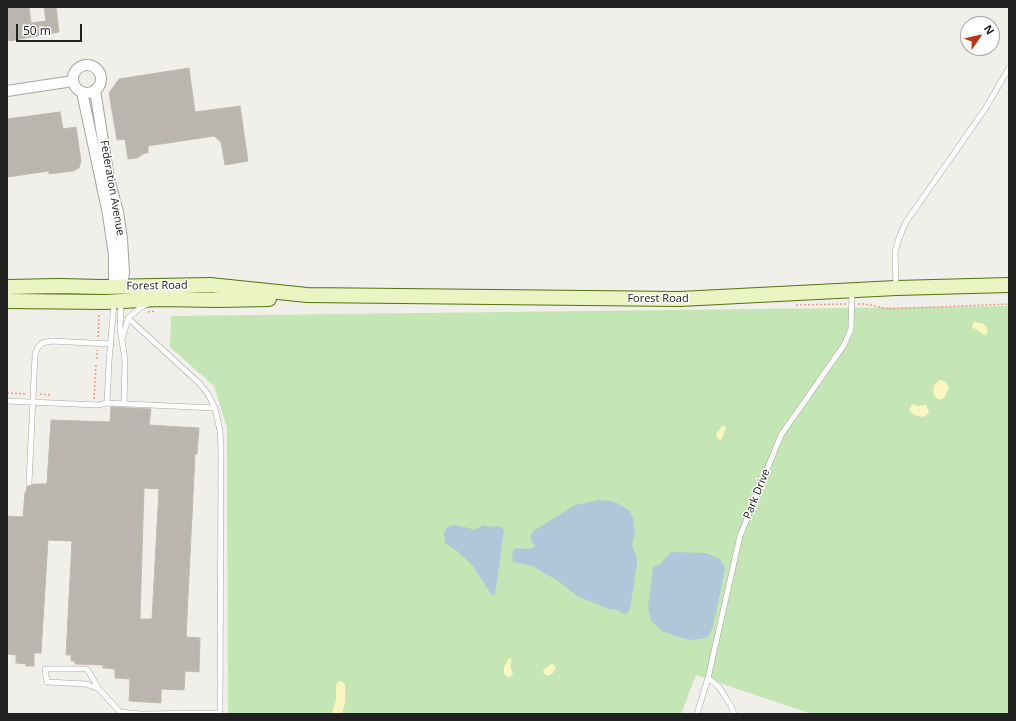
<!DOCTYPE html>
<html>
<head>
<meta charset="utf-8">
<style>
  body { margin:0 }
  #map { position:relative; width:1016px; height:721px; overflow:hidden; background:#f1efe9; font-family:"Open Sans",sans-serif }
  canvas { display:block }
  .frame { position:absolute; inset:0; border:8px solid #212121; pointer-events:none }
  .north { position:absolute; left:960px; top:16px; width:40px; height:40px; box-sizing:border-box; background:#fff; border:1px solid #a6a6a6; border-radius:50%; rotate:56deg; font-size:11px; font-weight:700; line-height:16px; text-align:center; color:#212121 }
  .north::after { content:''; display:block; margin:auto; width:14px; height:18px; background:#c03012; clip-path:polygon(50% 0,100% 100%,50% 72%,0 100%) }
  .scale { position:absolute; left:16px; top:24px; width:66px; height:18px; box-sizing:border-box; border:2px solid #212121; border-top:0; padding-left:5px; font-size:12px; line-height:14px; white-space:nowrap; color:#212121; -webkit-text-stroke:3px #fff; paint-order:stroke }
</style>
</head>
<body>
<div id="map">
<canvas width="1016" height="721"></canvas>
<div class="frame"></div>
<div class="north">N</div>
<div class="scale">50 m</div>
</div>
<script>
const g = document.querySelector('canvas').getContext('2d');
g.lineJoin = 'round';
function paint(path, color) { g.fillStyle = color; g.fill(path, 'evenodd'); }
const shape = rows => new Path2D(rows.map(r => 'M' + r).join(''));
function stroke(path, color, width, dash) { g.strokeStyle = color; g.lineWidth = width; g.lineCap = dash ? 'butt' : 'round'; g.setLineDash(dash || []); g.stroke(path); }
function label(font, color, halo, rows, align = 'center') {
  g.font = font + ' "Open Sans",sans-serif'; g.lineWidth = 3; g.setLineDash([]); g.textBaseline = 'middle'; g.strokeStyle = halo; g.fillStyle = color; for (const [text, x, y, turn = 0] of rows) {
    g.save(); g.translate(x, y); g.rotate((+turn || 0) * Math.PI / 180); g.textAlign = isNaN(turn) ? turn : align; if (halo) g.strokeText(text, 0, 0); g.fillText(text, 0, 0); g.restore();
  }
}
const grass = shape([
  [1009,306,1009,714,812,714,696,675,681,714,228,714,227,428,214,386,170,347,171,316]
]);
const sand = shape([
  [974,322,981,323,985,325,988,331,987,334,984,335,976,329,972,328,973,324],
  [939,380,945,381,949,388,944,398,940,400,935,397,933,393,934,385],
  [912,404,918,406,926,405,929,412,926,416,923,417,914,415,909,410],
  [722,426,725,426,726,428,722,439,720,440,717,438,716,434],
  [509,658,512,660,510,666,513,674,510,677,506,676,504,673,504,667],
  [552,664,556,667,553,673,548,676,544,674,543,671,545,668],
  [339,681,341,681,345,684,345,703,342,714,332,714,336,700,336,685]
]);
const water = shape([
  [600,500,611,501,617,503,630,511,633,518,635,531,632,545,637,558,637,563,630,610,625,615,618,610,609,609,577,596,557,580,542,572,533,566,513,562,512,553,515,548,529,549,535,547,530,538,533,531,575,505],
  [454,525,469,528,474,530,483,525,489,527,497,526,501,527,504,531,495,594,493,595,491,594,472,565,457,551,445,543,444,533,447,527],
  [674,552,706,553,720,559,725,568,716,614,714,618,714,625,709,635,706,638,692,640,678,637,662,631,651,621,648,607,653,567,660,564,670,553]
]);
const building = shape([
  [7,7,29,7,31,23,46,21,44,7,56,7,59,32,9,41,7,26,7,7],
  [189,68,195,112,240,106,248,161,225,165,221,142,214,136,148,146,148,153,145,153,137,158,128,159,125,139,117,140,109,93,119,79,189,68],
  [60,112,63,129,76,127,81,161,79,168,73,171,49,174,49,171,7,177,7,119,60,112],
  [111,407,151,409,149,425,199,428,197,454,195,454,186,637,200,638,199,672,185,671,184,690,161,689,161,703,129,701,130,679,115,678,115,669,103,668,103,665,75,664,75,661,71,661,71,655,66,655,72,541,48,540,41,653,34,653,34,666,26,666,26,664,16,663,16,655,7,654,7,516,23,517,25,492,26,492,27,486,30,487,33,484,47,484,51,420,110,422,111,407],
  [144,488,159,489,152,619,140,619,144,488]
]);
const path = shape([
  [858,304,865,304,888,309,1009,304],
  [796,305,846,304],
  [148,312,156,311],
  [98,337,99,313],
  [97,359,97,350],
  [7,393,26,394],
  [40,394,50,395],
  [94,399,96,365]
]);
const lane = shape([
  [896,288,895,252,899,238,906,222,985,109,1009,68],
  [121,302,120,328,125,360,124,404],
  [128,318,199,383,208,394,215,408],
  [123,337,128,318,141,307,146,305],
  [7,401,98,405,107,403,215,408,220,431,221,448,220,714],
  [107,403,109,362,114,303],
  [29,483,35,355,38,347,42,343,51,341,111,344],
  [708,678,719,687,731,706,734,714],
  [99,689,87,669,45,669,47,682,86,684,99,689,120,712,141,714,220,713],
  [697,714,708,678,740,536,781,435,844,345,851,329,852,292]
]);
const street = shape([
  '73 79a14 14 0 1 1 28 0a14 14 0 1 1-28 0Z',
  [95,90,109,179,118,212,122,239,124,272,122,287],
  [7,91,73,81],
  [82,92,108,214,114,256,114,287]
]);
const secondary = shape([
  [7,287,59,286,102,287,210,285,307,295,680,299,896,288,1009,285],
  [7,301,105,302,159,299,218,300,269,299]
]);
const streetNames = [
  ["Federation Avenue",112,188,80],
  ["Forest Road",157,286,-1],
  ["Forest Road",658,299],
  ["Park Drive",757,494,-68]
];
paint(grass, '#c4e5b4');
paint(sand, '#f9f7bf');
paint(water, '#aec8da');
paint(building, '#bab6af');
stroke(building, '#c1b9ac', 1);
stroke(lane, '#a5a5a5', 6);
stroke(street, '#a5a5a5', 12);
stroke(secondary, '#56710f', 16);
stroke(path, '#ee9c7d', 1.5, [2, 2]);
stroke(lane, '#fff', 5);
stroke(street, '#fff', 10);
stroke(secondary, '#eaf5c3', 14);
label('11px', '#212121', '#fff', streetNames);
</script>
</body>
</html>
